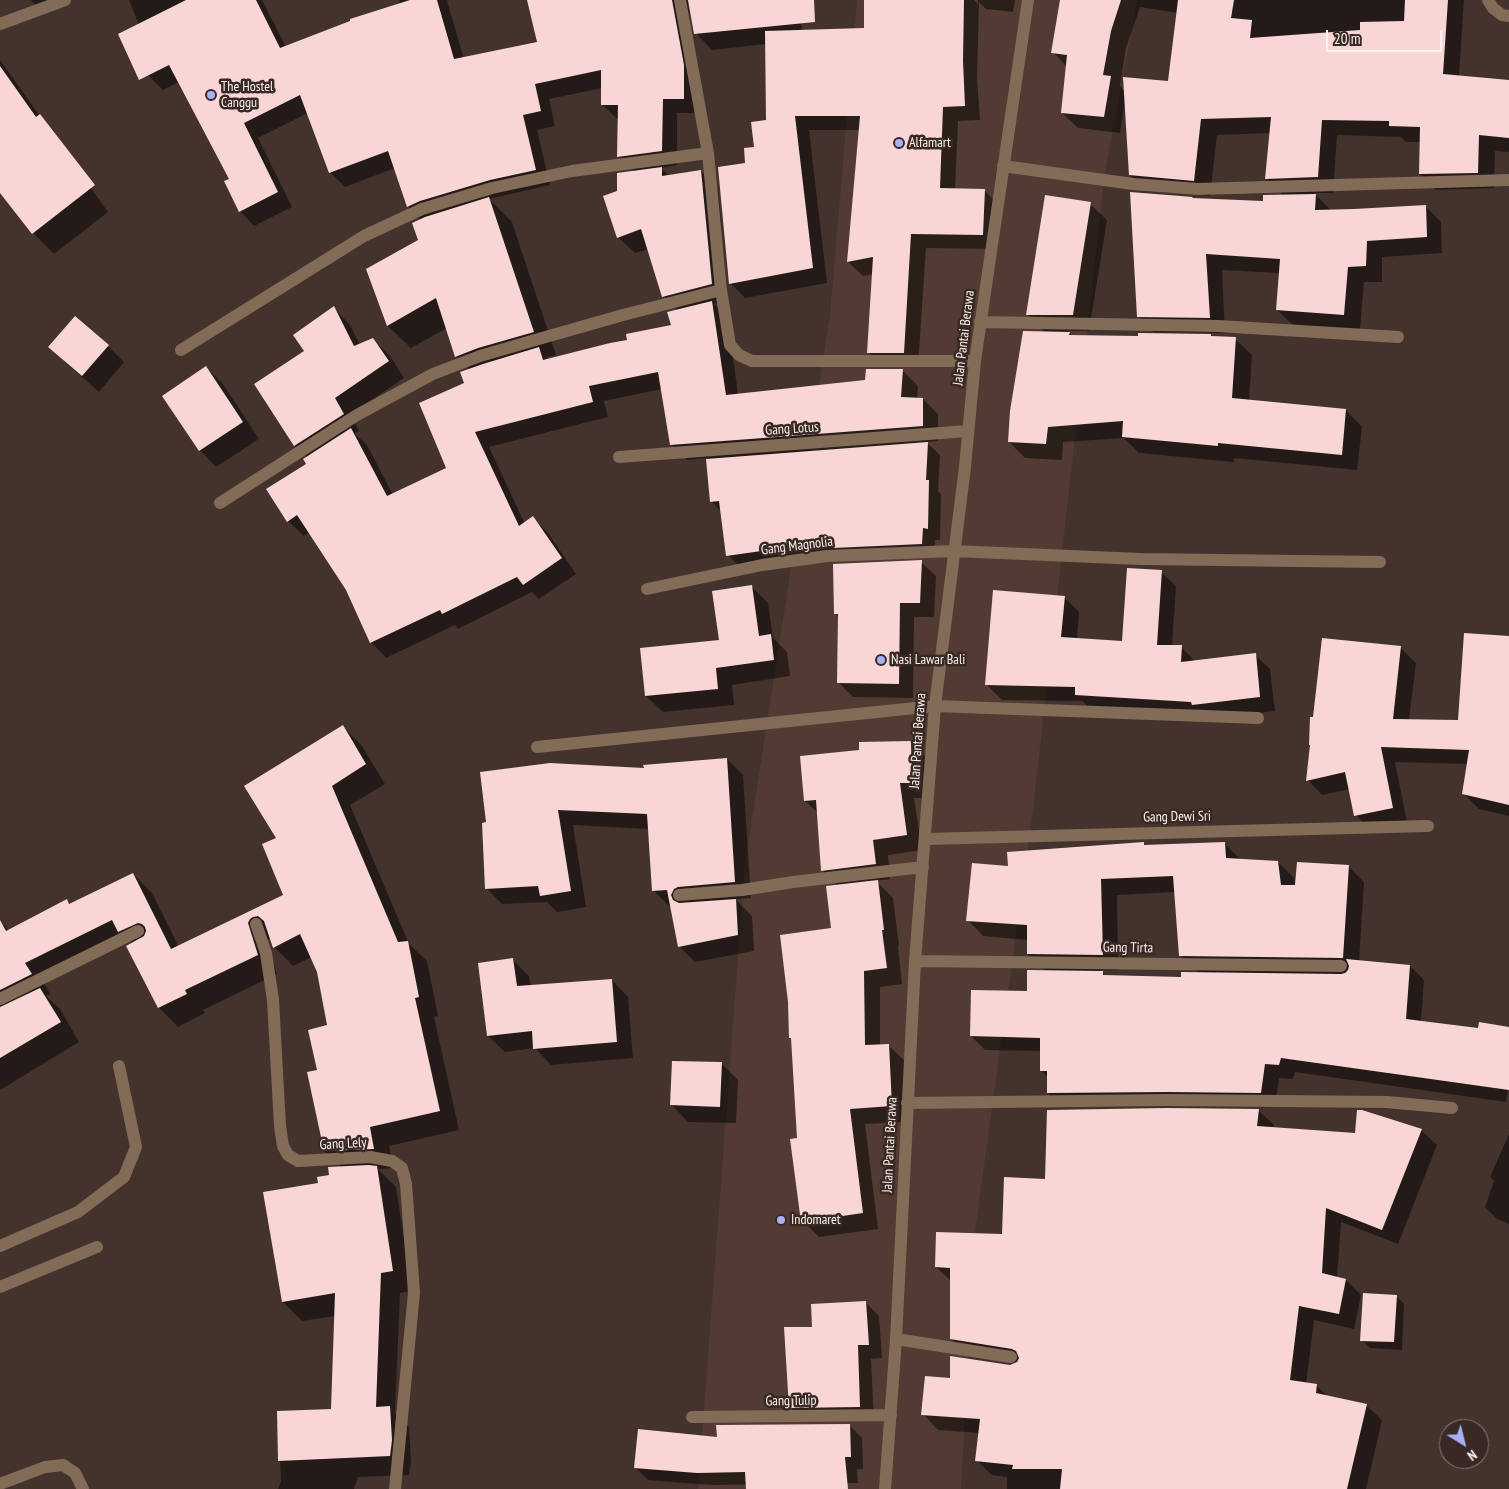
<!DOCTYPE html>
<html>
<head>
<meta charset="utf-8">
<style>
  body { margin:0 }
  #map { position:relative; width:1509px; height:1489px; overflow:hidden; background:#44332d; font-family:"PT Sans Narrow",sans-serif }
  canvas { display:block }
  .north { position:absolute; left:1439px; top:1419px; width:50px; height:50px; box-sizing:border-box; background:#392924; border:1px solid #877975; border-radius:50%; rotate:144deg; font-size:14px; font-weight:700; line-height:20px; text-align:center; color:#fdf2ef }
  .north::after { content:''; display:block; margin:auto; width:18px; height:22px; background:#a8b0fc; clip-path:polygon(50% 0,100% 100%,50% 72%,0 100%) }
  .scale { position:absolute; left:1326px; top:30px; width:116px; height:22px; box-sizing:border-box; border:2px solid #fdf2ef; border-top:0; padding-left:6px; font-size:15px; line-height:18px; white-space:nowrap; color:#fdf2ef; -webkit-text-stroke:4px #392924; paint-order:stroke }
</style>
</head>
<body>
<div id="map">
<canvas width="1509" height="1489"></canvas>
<div class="north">N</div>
<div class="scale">20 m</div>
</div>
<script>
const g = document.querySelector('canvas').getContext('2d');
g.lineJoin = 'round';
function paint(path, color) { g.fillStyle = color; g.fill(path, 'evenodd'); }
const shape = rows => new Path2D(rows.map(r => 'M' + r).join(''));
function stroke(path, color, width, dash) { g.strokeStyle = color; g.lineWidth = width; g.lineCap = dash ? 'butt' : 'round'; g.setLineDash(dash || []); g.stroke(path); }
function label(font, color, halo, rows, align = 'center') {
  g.font = font + ' "PT Sans Narrow",sans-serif'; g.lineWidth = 5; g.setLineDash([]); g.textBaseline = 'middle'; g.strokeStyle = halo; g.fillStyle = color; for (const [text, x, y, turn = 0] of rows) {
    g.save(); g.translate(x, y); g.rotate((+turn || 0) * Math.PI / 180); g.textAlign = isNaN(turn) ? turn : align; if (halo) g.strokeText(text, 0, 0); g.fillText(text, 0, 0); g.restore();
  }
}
const built = shape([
  [857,0,1137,0,1105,172,1032,818,974,1238,961,1489,698,1489,745,865,830,315]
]);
const shadow = shape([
  [31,0,65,0,42,12],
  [129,0,262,0,286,47,400,4,399,0,449,0,447,1,464,59,539,43,529,0,688,0,699,113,677,113,677,165,661,168,669,176,701,171,718,188,728,300,714,304,728,317,738,395,866,381,902,370,918,386,917,399,923,399,938,414,938,441,926,442,940,455,938,491,941,494,940,540,935,540,934,556,740,567,728,555,722,512,712,502,707,458,687,460,671,444,662,389,604,401,608,417,489,447,525,524,533,518,548,533,576,574,539,599,532,592,458,629,455,625,386,658,371,642,347,589,310,532,304,536,288,521,308,464,308,458,295,445,305,352,334,308,350,325,360,345,373,340,390,356,404,378,351,414,359,431,355,434,367,445,393,495,448,469,466,384,470,370,456,356,447,328,411,348,388,326,367,270,419,240,421,220,408,206,395,168,345,187,330,172,308,113,258,138,292,207,254,226,240,211,230,180,179,82,163,90,148,75,139,25],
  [602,88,602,104,617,119,619,119,619,156,635,172,618,192,618,237,635,253,649,249,664,296,678,311,673,326,629,341,549,360,547,357,556,355,512,222,489,199,550,185,537,130,555,126,549,99],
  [693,0,792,0,800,8,802,31,865,30,865,0,974,0,978,4,978,0,1015,0,1013,12,986,9,979,2,977,77,980,120,958,121,955,190,984,190,999,205,998,249,926,248,918,367,883,367,868,352,873,274,863,276,848,262,860,130,809,130,827,283,745,298,730,283,746,164,756,148,767,121,766,44,712,50,696,33],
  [1067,0,1464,0,1459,76,1509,81,1509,152,1495,151,1494,188,1436,190,1420,174,1420,142,1406,142,1401,137,1337,135,1333,193,1314,193,1332,211,1425,206,1441,222,1442,253,1382,257,1382,282,1364,282,1360,330,1293,325,1277,310,1280,273,1222,270,1225,333,1154,332,1138,316,1131,193,1192,198,1194,200,1264,202,1284,196,1266,178,1271,133,1217,135,1210,196,1146,191,1130,175,1125,102,1120,133,1078,128,1062,113,1067,67,1053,52],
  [1140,7,1178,13,1169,82,1125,92,1120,86,1126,48],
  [0,60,108,212,54,254,33,233,0,191],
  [1090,204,1107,220,1089,331,1068,331,1073,337,1140,337,1211,335,1213,337,1235,339,1252,355,1249,401,1346,410,1362,427,1357,470,1234,458,1234,462,1139,453,1124,438,1063,442,1062,460,1025,458,1009,442,1045,332,1027,314],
  [108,346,124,362,99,392,66,363,50,347],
  [206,367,223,384,259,439,216,467,200,450,164,396],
  [921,562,936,576,934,617,914,617,913,698,853,697,839,683,839,617,835,613],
  [1161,572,1176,586,1172,646,1181,647,1196,662,1255,655,1270,669,1275,711,1208,719,1091,709,1082,701,1002,700,987,685,1064,597,1079,612,1077,639,1123,642],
  [752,587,768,603,773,638,787,652,790,676,732,685,734,705,663,712,646,696,721,641],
  [1509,637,1509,816,1479,809,1464,794,1468,764,1395,762,1407,822,1370,830,1356,815,1350,789,1322,795,1308,780,1314,718,1401,648,1416,663,1409,720,1459,721],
  [343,727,362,746,385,784,350,805,409,944,427,961,438,1016,434,1017,459,1130,389,1146,393,1168,378,1169,396,1187,412,1291,400,1293,395,1413,409,1427,411,1460,409,1475,358,1477,354,1489,278,1489,281,1481,278,1413,332,1410,335,1316,302,1321,283,1302,320,1184,342,1168,325,1151,319,1071,328,1026,318,971,312,957,293,966,274,947,270,937,267,943,277,974,203,1010,205,1013,178,1027,159,1008,127,947,133,944,129,940,44,983,50,994,46,996,60,1009,79,1042,0,1090,0,928,4,925,9,931,67,901,71,905,133,874,152,893,179,947,285,895,278,839],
  [911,742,926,757,927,798,914,798,922,850,888,855,890,879,876,881,893,898,899,946,898,946,902,984,880,987,880,1046,888,1045,905,1061,907,1122,865,1124,878,1229,819,1237,803,1221,798,1140,838,886,822,870,819,814,805,801,860,752],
  [727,759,743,775,751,898,735,899,752,916,754,951,695,962,679,946,672,906,669,906,653,890,649,829,573,825,586,907,557,912,547,902,502,904,486,888,484,824,645,769],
  [1143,844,1145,846,1225,844,1241,860,1278,862,1294,878,1295,887,1348,866,1364,882,1359,962,1410,966,1424,980,1421,1022,1509,1040,1509,1086,1506,1102,1295,1072,1293,1079,1279,1078,1275,1107,1182,1106,1062,1107,1048,1093,1048,1077,1041,1071,1041,1051,985,1050,971,1036,1029,993,1047,972,1028,954,1028,940,983,936,968,920,1009,868],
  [1175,892,1181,955,1199,974,1182,978,1107,977,1100,970,1118,970,1117,895],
  [513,960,529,976,531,987,612,980,628,997,633,1058,551,1065,535,1048,505,1052,488,1036],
  [721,1063,738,1080,736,1123,688,1122,672,1105],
  [1258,1110,1274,1125,1273,1129,1357,1134,1421,1130,1437,1145,1398,1244,1341,1222,1337,1278,1346,1280,1361,1295,1354,1329,1314,1320,1306,1384,1317,1386,1328,1397,1366,1405,1382,1420,1366,1489,1007,1489,1007,1477,992,1475,976,1460,980,1433,938,1430,923,1414,951,1379,1010,1366,1020,1363,967,1354,951,1339,952,1282,936,1267,1003,1236,1047,1181],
  [1509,1134,1509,1224,1497,1219,1485,1207,1494,1181,1490,1177],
  [1396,1296,1404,1304,1402,1350,1370,1348,1362,1340],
  [865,1302,879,1316,882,1358,871,1359,874,1421,804,1421,790,1407,814,1328],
  [849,1425,862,1438,863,1469,857,1469,858,1483,711,1485,648,1480,635,1467,718,1439]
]);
const building = shape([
  [186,0,256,0,280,48,350,21,350,19,410,0,437,0,454,59,537,42,527,0,672,0,684,65,684,99,663,99,662,151,617,157,618,105,601,105,601,70,535,84,541,111,523,115,536,170,490,180,420,201,407,207,388,151,329,173,300,95,244,123,278,192,239,212,224,181,229,179,169,65,139,80,118,34],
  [688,0,814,0,815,22,694,34],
  [864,0,964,0,963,61,965,106,943,107,940,188,985,189,983,235,911,234,904,353,867,353,873,257,847,262,860,116,795,116,813,268,729,284,718,167,745,163,744,148,754,147,751,122,766,120,765,31,864,28],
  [1060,0,1121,0,1111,31,1103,75,1111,76,1104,117,1061,113,1067,55,1051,53],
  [1178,0,1234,0,1231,18,1252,20,1250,38,1360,30,1360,22,1404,21,1405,0,1448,0,1443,74,1509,80,1509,138,1479,135,1478,173,1419,174,1420,127,1389,126,1389,121,1322,120,1318,177,1265,179,1271,117,1201,119,1194,181,1129,175,1123,77,1168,81],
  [0,66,36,117,40,114,95,185,32,234,0,193],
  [662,167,662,176,701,170,712,284,662,297,641,229,617,238,603,196,617,191,617,173],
  [1130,192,1193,197,1192,198,1263,201,1263,195,1316,194,1315,210,1354,209,1426,205,1427,237,1367,241,1366,266,1348,267,1344,315,1276,310,1280,259,1206,254,1210,318,1137,317],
  [1045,195,1091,202,1073,315,1026,315],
  [489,197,534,332,478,348,455,357,436,298,387,326,366,269,418,240,412,223,425,217],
  [712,301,726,395,865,380,866,369,903,369,901,397,923,398,923,426,670,445,658,372,589,386,593,402,475,432,519,526,533,516,562,558,523,585,517,577,442,614,440,610,370,643,346,590,297,515,287,522,266,489,306,464,303,459,351,428,387,496,446,468,419,403,464,383,460,372,483,364,539,347,543,360,610,343,627,340,626,334,671,325,667,312],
  [334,306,354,346,373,338,389,361,335,398,344,414,294,446,254,384,304,351,293,335],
  [75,316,109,345,82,376,48,347],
  [1023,331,1070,332,1069,335,1138,336,1138,333,1211,334,1211,336,1236,337,1232,398,1346,409,1342,455,1218,443,1218,446,1122,437,1123,421,1048,427,1046,444,1008,442,1010,411],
  [206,366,243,422,199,451,162,396],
  [928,442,926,480,929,480,928,529,923,528,922,544,833,548,833,541,726,556,719,501,710,502,706,459],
  [922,560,920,603,900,603,899,684,837,683,838,614,834,614,833,564],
  [1127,568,1162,570,1157,645,1182,645,1181,662,1256,653,1260,697,1192,705,1191,702,1075,695,1075,687,985,685,993,590,1065,596,1061,637,1122,641],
  [752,585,759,636,771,634,774,660,716,668,718,689,645,696,640,648,719,640,712,591],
  [1464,633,1509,636,1509,805,1462,794,1469,750,1381,747,1393,808,1354,816,1345,772,1306,781,1310,745,1309,745,1310,717,1313,717,1322,638,1401,646,1393,719,1458,720],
  [343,725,366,764,332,786,398,942,408,941,419,997,415,998,440,1111,370,1127,374,1149,324,1151,307,1072,317,1070,308,1030,327,1025,317,972,300,934,273,948,264,921,258,916,253,917,250,919,248,923,258,955,185,990,187,994,158,1008,126,946,144,936,146,931,145,927,142,924,138,923,118,932,112,920,25,963,32,974,0,990,0,920,6,931,67,899,69,904,133,873,171,949,283,895,262,844,276,838,244,786],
  [911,741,912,783,900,783,907,835,873,840,876,864,821,871,816,800,804,801,800,756,859,750,859,742],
  [727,758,735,882,678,887,674,889,671,895,673,900,679,903,736,899,738,935,678,947,667,890,652,891,647,814,558,810,571,891,540,896,538,886,485,889,482,823,486,822,480,772,550,763,644,768,643,765],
  [1144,842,1144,845,1225,842,1226,858,1278,861,1281,885,1295,885,1297,862,1349,865,1343,958,1179,956,1173,876,1101,879,1103,955,1027,954,1027,925,966,921,972,863,1008,866,1007,852],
  [878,880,884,930,882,930,887,968,864,971,865,1045,889,1044,892,1106,850,1109,863,1213,801,1222,790,1139,797,1138,791,1038,789,1038,788,1002,780,935,831,928,826,886],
  [513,958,517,986,612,979,617,1042,533,1049,532,1031,487,1036,478,963],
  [1346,959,1410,965,1406,1019,1478,1028,1479,1022,1509,1027,1509,1090,1281,1058,1279,1065,1265,1064,1261,1093,1167,1092,1047,1093,1047,1071,1040,1071,1040,1038,970,1036,971,990,1027,991,1027,970,1103,971,1103,975,1181,977,1181,972,1341,974,1345,973,1348,970,1349,966],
  [40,988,61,1022,0,1058,0,1007],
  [672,1061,722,1062,720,1107,670,1105],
  [1167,1108,1259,1109,1257,1126,1355,1133,1357,1110,1362,1110,1422,1129,1382,1230,1326,1208,1322,1273,1346,1279,1339,1314,1299,1306,1290,1380,1317,1384,1316,1393,1367,1404,1347,1489,1060,1489,1062,1469,1012,1469,1013,1465,975,1461,980,1419,921,1415,925,1376,950,1378,950,1356,1010,1365,1017,1362,1019,1358,1016,1351,1012,1349,950,1339,950,1268,935,1267,936,1232,1002,1234,1004,1177,1045,1179,1047,1110],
  [369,1165,377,1166,393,1271,381,1273,376,1407,390,1406,392,1440,390,1456,278,1461,277,1411,331,1409,335,1293,282,1302,263,1192,318,1183,317,1177,329,1175,328,1167],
  [1363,1293,1397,1295,1394,1342,1360,1341],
  [866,1301,869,1345,858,1345,860,1407,789,1408,784,1327,812,1327,811,1304],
  [850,1424,851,1457,845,1457,848,1489,746,1489,745,1472,697,1473,634,1468,638,1429,717,1437,716,1425]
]);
const minor = shape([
  [680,0,708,153,721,290,730,345,739,355,752,361,975,361],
  [1488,0,1493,8,1502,15,1509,16],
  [0,24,65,0],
  [1003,166,1133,184,1198,189,1509,180],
  [980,322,1218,326,1398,337],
  [181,350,364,236,422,209,492,188,572,171,708,153],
  [619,457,968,431],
  [220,503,357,415,433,374,480,356,549,336,623,315,721,290],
  [647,589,762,565,827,556,954,551,1140,559,1380,562],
  [537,747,935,706,1258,718],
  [926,839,1428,826],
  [679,895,742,890,793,882,923,867],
  [256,924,266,953,273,1000,280,1126,283,1146,288,1155,298,1161,370,1157,392,1161,402,1168,406,1184,414,1293,395,1489],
  [915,961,1341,966],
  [0,999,138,931],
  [907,1103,1167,1100,1387,1102,1452,1108],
  [0,1246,78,1212,124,1177,136,1147,119,1066],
  [0,1287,97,1247],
  [896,1339,1011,1357],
  [692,1417,891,1415],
  [0,1484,45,1467,63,1465,75,1473,83,1489],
  [885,1489,896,1339,915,961,935,706,965,467,975,361,1028,0]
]);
const markers = [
  [211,95,5,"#a8b0fc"],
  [899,143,5,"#a8b0fc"],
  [881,660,5,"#a8b0fc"],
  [781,1220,5,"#a8b0fc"]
];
const poiNames = [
  ["The Hostel",221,87],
  ["Canggu",221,103],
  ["Alfamart",909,143],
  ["Nasi Lawar Bali",891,660],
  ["Indomaret",791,1220]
];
const streetNames = [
  ["Jalan Pantai Berawa",964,338,-83],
  ["Gang Lotus",792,429,-4],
  ["Gang Magnolia",797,546,-7],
  ["Jalan Pantai Berawa",918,741,-86],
  ["Gang Dewi Sri",1177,817,-1],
  ["Gang Tirta",1128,948,1],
  ["Gang Lely",343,1144,-3],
  ["Jalan Pantai Berawa",890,1145,-87],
  ["Gang Tulip",791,1401,-1]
];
paint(built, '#523b32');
paint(shadow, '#0007');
paint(building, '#f8d6d6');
stroke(minor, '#836c57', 12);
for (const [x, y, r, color] of markers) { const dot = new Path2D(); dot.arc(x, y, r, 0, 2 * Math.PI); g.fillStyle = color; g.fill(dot); stroke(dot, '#392924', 2); }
label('14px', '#fdf2ef', '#392924', poiNames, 'left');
label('14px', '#fdf2ef', '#392924', streetNames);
</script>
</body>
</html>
